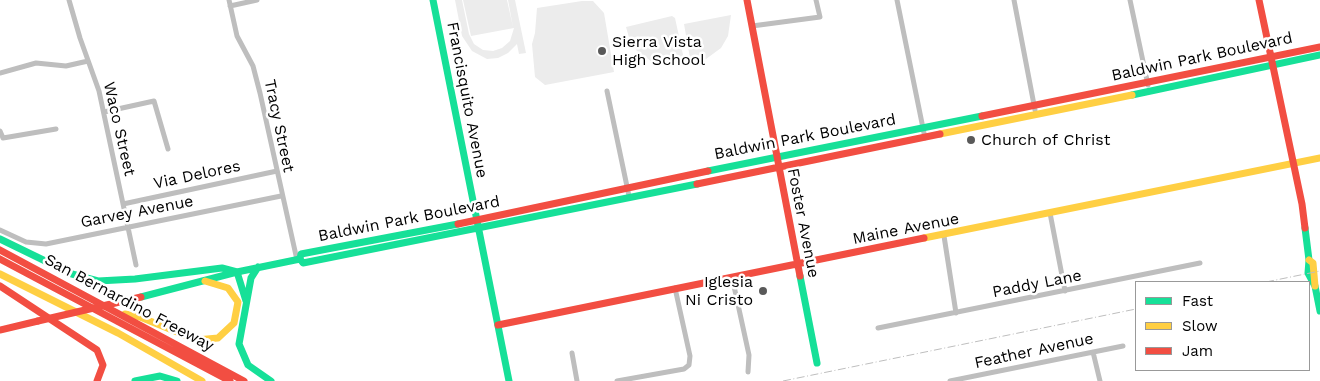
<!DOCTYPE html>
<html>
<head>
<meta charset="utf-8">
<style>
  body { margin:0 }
  #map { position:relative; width:1320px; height:381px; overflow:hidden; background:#fff; font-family:"Work Sans",sans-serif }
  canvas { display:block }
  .legend { position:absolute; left:1135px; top:281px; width:175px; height:90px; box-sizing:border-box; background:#fff; border:1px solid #999; margin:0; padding:6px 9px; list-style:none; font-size:15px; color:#000 }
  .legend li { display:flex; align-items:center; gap:10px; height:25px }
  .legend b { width:25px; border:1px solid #999 }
</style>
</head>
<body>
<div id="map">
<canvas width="1320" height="381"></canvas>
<ul class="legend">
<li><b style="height:6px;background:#16e098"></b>Fast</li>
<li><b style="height:6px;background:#ffcf43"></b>Slow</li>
<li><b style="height:6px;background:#f24e42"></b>Jam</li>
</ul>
</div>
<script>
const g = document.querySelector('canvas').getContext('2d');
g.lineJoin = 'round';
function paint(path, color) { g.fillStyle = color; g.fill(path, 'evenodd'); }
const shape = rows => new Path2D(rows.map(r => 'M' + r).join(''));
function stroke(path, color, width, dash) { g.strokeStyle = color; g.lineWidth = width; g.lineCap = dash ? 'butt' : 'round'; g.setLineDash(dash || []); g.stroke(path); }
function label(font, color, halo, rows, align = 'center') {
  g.font = font + ' "Work Sans",sans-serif'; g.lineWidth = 5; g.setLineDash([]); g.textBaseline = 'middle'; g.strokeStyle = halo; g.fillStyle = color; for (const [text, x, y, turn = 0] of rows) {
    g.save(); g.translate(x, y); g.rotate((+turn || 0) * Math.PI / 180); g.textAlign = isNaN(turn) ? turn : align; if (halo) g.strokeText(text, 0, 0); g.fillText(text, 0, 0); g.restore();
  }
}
const green = shape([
  [455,0,462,0,469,34,474,44,483,50,493,51,502,48,510,41,514,28,471,36,463,0,507,0,513,27,508,0,515,0,526,53,519,54,517,44,508,53,498,58,487,59,472,51,462,36],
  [582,1,593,1,604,13,614,72,545,85,535,77,532,44,535,33,537,8],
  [731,15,728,36,721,48,706,59,691,64,684,24],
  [672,16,675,18,685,64,674,67,655,64,637,51,630,41,626,27]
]);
const street = shape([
  [69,0,80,38,99,91,136,265],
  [229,0,237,36,253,66,260,93,297,260],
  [897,0,925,138],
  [1014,0,1035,110],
  [1130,0,1148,85],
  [230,6,257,0],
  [752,26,820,17,816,0],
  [0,73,36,63,66,66,88,61],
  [607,91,629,196],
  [104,112,154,101,168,149],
  [0,131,3,138,56,129],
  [123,204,277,171],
  [1050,213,1065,291],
  [0,230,26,242,46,244,281,196],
  [944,236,956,313],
  [732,277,749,355,748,372],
  [878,328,1200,263],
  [1093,352,1100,381],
  [572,353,577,381],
  [617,381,684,369,689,365,690,356,675,288],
  [950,381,1123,346]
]);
const fast = shape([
  [433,0,509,381],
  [1132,95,1320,55],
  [708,171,982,116],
  [1305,228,1309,260,1308,273,1315,286,1320,311],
  [0,239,72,274,98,281,135,279,222,268,237,272,246,301],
  [300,259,303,263,697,184],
  [258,267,251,278,239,344,248,365,271,381],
  [800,276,817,363],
  [141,297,237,272,300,259,301,254,458,224],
  [135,381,160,376,177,381]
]);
const slow = shape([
  [940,134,1132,95],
  [924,238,1320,158],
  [1309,260,1313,263,1315,286],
  [0,274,118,333,202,381],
  [125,314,140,317,197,340,218,338,234,323,238,302,228,288,205,281]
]);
const jam = shape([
  [747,0,800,276],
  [1259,0,1302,204,1305,228],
  [982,116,1320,47],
  [697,184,940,134],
  [458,224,708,171],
  [0,250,244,381],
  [0,259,230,381],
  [0,286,97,350,103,365,97,381],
  [498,325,924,238],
  [0,330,38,321]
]);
const rail = shape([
  [1266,282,1320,271],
  [783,381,1136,309]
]);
const jamBridge = shape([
  [38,321,141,297]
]);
const markers = [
  [602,51,5,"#595959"],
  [971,140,5,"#595959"],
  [763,291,5,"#595959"]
];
const poiNames = [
  ["Sierra Vista",612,42],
  ["High School",612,60],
  ["Church of Christ",981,140],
  ["Iglesia",753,282,"right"],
  ["Ni Cristo",753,300,"right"]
];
const streetNames = [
  ["Baldwin Park Boulevard",1202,57,-12],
  ["Francisquito Avenue",467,100,79],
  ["Tracy Street",279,126,78],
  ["Waco Street",119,129,77],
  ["Baldwin Park Boulevard",805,137,-11],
  ["Via Delores",197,175,-12],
  ["Garvey Avenue",137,212,-11],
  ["Baldwin Park Boulevard",409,219,-11],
  ["Foster Avenue",803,223,79],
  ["Maine Avenue",906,229,-11],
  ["Paddy Lane",1037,284,-11],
  ["San Bernardino Freeway",129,303,28],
  ["Feather Avenue",1034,351,-12]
];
paint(green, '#ececec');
stroke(street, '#bebebe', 5);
stroke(fast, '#16e098', 7);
stroke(slow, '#ffcf43', 7);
stroke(jam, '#f24e42', 7);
stroke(rail, '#bebebe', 1, [8, 2.5, 1, 2.5]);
stroke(jamBridge, '#f24e42', 7);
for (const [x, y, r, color] of markers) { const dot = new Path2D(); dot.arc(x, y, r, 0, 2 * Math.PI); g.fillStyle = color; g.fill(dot); stroke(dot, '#fff', 2); }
label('16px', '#000', '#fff', poiNames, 'left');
label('16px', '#000', '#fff', streetNames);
</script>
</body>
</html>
